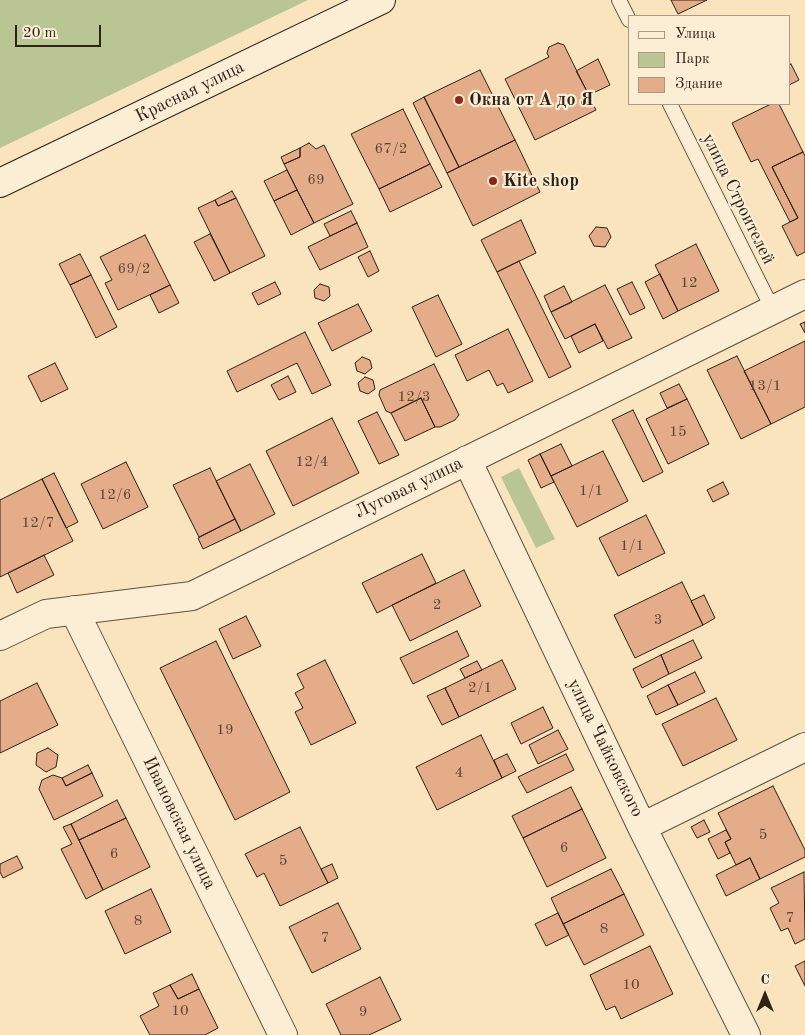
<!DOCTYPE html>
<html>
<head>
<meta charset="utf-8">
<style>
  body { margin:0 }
  #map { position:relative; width:805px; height:1035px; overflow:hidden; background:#fae4be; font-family:"Old Standard TT",serif }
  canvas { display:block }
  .legend { position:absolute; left:628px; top:15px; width:162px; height:90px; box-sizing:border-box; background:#fcedd5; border:1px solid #aa9b88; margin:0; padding:6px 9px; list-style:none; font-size:15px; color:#2e2115 }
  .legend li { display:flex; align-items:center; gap:10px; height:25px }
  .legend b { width:25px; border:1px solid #aa9b88 }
  .north { position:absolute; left:740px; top:970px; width:50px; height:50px; -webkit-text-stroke:4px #fcedd5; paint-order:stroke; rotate:0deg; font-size:14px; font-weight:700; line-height:20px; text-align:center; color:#2e2115 }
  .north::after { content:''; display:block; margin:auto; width:18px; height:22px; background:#2e2115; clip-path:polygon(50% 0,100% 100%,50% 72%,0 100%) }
  .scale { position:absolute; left:15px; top:25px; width:86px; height:22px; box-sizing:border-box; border:2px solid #2e2115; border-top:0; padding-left:6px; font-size:15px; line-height:18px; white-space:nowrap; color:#2e2115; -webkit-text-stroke:4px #fcedd5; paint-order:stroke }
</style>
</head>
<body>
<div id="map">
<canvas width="805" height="1035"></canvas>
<ul class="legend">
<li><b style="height:6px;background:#fcedd5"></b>Улица</li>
<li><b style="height:14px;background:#bac594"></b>Парк</li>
<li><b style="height:14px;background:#e5ac8a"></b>Здание</li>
</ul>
<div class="north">С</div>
<div class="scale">20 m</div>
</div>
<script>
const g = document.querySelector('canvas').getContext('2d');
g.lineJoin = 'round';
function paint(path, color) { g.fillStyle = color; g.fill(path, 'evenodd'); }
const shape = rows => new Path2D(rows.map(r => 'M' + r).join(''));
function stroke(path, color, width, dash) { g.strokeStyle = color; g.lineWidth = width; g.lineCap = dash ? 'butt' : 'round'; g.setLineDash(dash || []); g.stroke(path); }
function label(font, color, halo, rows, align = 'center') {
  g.font = font + ' "Old Standard TT",serif'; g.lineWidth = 4.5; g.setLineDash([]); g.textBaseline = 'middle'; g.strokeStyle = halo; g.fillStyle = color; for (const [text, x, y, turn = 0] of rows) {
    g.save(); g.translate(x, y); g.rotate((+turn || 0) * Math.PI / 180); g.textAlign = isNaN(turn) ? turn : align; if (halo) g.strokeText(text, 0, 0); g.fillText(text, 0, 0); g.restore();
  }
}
const green = shape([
  [0,0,308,0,0,148],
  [519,468,555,539,536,548,501,477]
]);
const building = shape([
  [671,0,707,0,678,14,671,0],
  [558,43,564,45,596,110,535,140,505,79,549,57,547,53,549,47,558,43],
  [598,59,610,85,589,95,576,71,598,59],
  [791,64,799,80,789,85,789,65,791,64],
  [480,70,515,140,459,167,424,97,480,70],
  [424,97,459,167,447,173,413,103,424,97],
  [771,104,779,104,803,152,772,167,798,218,790,222,758,159,751,162,732,123,771,104],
  [403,109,430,164,379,189,351,134,403,109],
  [515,140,540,192,473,226,447,173,515,140],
  [309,143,316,149,324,145,353,204,314,223,284,164,300,157,300,148,309,143],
  [300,148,300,157,284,164,281,157,300,148],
  [803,152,805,156,805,252,797,256,782,226,798,218,772,167,803,152],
  [430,164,442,187,390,212,379,189,430,164],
  [287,170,297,190,274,201,264,181,287,170],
  [297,190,314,223,291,235,274,201,297,190],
  [232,191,236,198,218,206,215,200,232,191],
  [236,198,265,256,230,273,198,208,215,200,218,206,236,198],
  [351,211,357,223,330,236,324,224,351,211],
  [521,220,536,253,497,272,481,240,521,220],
  [357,223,368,247,320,270,308,247,357,223],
  [596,227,607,228,611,237,605,247,594,246,589,236,596,227],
  [210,234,230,273,214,281,194,242,210,234],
  [145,235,170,285,118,310,105,283,112,280,100,257,145,235],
  [696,244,719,291,678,311,655,265,696,244],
  [370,251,379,271,368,277,358,257,370,251],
  [80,254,91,275,70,285,59,264,80,254],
  [519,261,571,367,549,378,497,272,519,261],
  [660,274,678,311,663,319,645,282,660,274],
  [91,275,117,327,96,338,70,285,91,275],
  [275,282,281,294,258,305,252,293,275,282],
  [632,282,645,308,630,315,617,289,632,282],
  [320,284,329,287,330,296,324,301,315,298,314,290,320,284],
  [170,285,179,303,159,313,150,295,170,285],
  [605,285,632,338,608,349,595,324,565,339,551,312,605,285],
  [564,286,572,302,551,312,544,296,564,286],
  [438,295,462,344,436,357,412,307,438,295],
  [358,304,372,331,332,351,318,323,358,304],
  [805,322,805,333,800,324,805,322],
  [595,324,603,341,579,353,571,336,595,324],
  [508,329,533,381,508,393,503,383,497,386,489,370,467,381,455,355,508,329],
  [305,332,331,385,312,394,297,363,237,392,227,371,305,332],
  [805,341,805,407,771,424,744,371,805,341],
  [737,356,771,424,741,439,707,370,737,356],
  [362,357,370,360,372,368,365,374,357,371,355,363,362,357],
  [55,363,68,389,41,402,28,376,55,363],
  [434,364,459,415,455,420,440,427,435,427,421,398,391,413,386,411,379,395,380,390,434,364],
  [288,376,296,392,279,400,271,385,288,376],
  [365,377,373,380,375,389,368,394,360,391,358,383,365,377],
  [679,384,687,399,667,408,660,393,679,384],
  [421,398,435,427,405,441,391,413,421,398],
  [687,399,709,444,668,464,646,419,687,399],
  [633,410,663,472,643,482,612,420,633,410],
  [377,412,399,455,379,464,358,421,377,412],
  [332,418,359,473,293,506,266,451,332,418],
  [561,444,572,466,551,476,540,454,561,444],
  [603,451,628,501,577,527,551,476,603,451],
  [540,454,554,482,541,488,528,460,540,454],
  [126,462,148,507,103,529,81,484,126,462],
  [250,464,275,514,241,531,216,481,250,464],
  [210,468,235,519,199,537,173,485,210,468],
  [54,473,78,522,66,528,42,479,54,473],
  [42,479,73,541,0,577,0,500,42,479],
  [723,482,729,494,713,502,707,490,723,482],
  [646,515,665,553,618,576,599,538,646,515],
  [235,519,241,531,203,549,198,538,235,519],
  [422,554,436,583,377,613,362,583,422,554],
  [44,555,54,575,17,593,8,573,44,555],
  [464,570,481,606,410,641,392,605,464,570],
  [682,582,703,625,635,658,614,615,682,582],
  [704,595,715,618,703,625,691,601,704,595],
  [246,616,261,646,233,659,219,629,246,616],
  [457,631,469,656,413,684,400,658,457,631],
  [693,640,702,658,669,674,661,655,693,640],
  [216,641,290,792,235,820,160,668,216,641],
  [661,655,669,674,642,688,633,669,661,655],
  [325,660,356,723,311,745,295,712,303,708,295,693,304,688,297,674,325,660],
  [502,660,516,689,459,717,445,688,502,660],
  [477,661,482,670,465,678,460,669,477,661],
  [695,672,705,692,678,705,668,685,695,672],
  [37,683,58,725,0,753,0,701,37,683],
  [668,685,678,705,656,715,647,696,668,685],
  [445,688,459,717,442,725,427,696,445,688],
  [716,698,737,740,683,766,662,724,716,698],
  [543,707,553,728,521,744,511,723,543,707],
  [558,730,568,749,538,764,529,745,558,730],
  [481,735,502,778,437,810,416,767,481,735],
  [48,748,58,755,56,767,46,772,36,765,37,753,48,748],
  [507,754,516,771,502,778,494,760,507,754],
  [566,754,574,770,527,793,518,777,566,754],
  [88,765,92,773,66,786,62,778,88,765],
  [92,773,103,796,54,820,39,789,42,780,53,775,62,778,66,786,92,773],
  [773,786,805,850,805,857,760,879,750,858,736,865,725,842,731,839,718,813,773,786],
  [571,787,582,809,523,838,512,816,571,787],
  [117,800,126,818,79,840,71,824,117,800],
  [582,809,606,858,547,887,523,838,582,809],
  [126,818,150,867,103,890,79,840,126,818],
  [704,820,710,832,697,838,691,827,704,820],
  [71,824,103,890,86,899,61,849,72,844,63,827,71,824],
  [300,827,328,883,280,906,264,873,257,877,245,854,300,827],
  [726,830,731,839,725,842,730,853,718,859,708,839,726,830],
  [17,856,23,868,3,878,0,872,0,864,17,856],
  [750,858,760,879,726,896,716,875,750,858],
  [332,864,338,878,328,883,321,869,332,864],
  [611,869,624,894,563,924,551,898,611,869],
  [804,872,805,939,795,944,788,928,781,931,770,908,779,903,771,888,804,872],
  [151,889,171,932,125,954,105,911,151,889],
  [624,894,644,935,584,965,563,924,624,894],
  [338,903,361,949,312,973,289,927,338,903],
  [558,913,569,935,546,946,535,924,558,913],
  [650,946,673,994,621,1019,615,1006,606,1010,590,975,650,946],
  [805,961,805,986,795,966,805,961],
  [192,974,199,989,178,999,170,985,192,974],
  [380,977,401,1020,369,1035,341,1035,326,1004,380,977],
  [170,985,178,999,199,989,218,1028,205,1035,150,1035,140,1016,159,1006,153,993,170,985]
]);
const lane = shape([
  [619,0,629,20],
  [670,104,773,310]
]);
const street = shape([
  [467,460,642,827,746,1035],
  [74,610,283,1035],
  [0,636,46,614,192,596,805,294],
  [642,827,805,747]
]);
const secondary = shape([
  [0,183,381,0]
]);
const markers = [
  [459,100,5,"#8f2418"],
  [493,181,5,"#8f2418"]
];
const numberNames = [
  ["67/2",391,149],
  ["69",316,180],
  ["69/2",134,269],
  ["12",689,283],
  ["13/1",765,386],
  ["12/3",414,397],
  ["15",678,432],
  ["12/4",312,462],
  ["1/1",591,491],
  ["12/6",115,495],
  ["12/7",38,523],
  ["1/1",632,546],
  ["2",437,605],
  ["3",658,620],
  ["2/1",480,688],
  ["19",225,730],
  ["4",459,773],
  ["5",763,835],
  ["6",564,848],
  ["6",114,854],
  ["5",283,861],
  ["7",790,918],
  ["8",138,921],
  ["8",604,929],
  ["7",325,938],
  ["10",631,985],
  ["10",180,1011],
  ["9",363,1012]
];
const streetNames = [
  ["Красная улица",190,92,-26],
  ["улица Строителей",738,199,64],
  ["Луговая улица",409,488,-26],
  ["улица Чайковского",605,748,64],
  ["Ивановская улица",179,823,64]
];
const poiNames = [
  ["Окна от А до Я",469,100],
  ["Kite shop",503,181]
];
paint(green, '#bac594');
paint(building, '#e5ac8a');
stroke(building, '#2e2115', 1);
stroke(lane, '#61523f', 16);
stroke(street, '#61523f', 30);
stroke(secondary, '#2e2115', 30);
stroke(lane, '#fcedd5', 14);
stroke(street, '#fcedd5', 28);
stroke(secondary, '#fcedd5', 28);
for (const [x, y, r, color] of markers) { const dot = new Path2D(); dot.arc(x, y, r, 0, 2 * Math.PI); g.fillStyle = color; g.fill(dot); stroke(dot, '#fcedd5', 2); }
label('15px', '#5c4432', null, numberNames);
label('18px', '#2e2115', '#fcedd5', streetNames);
label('bold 18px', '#2e2115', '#fcedd5', poiNames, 'left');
</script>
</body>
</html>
